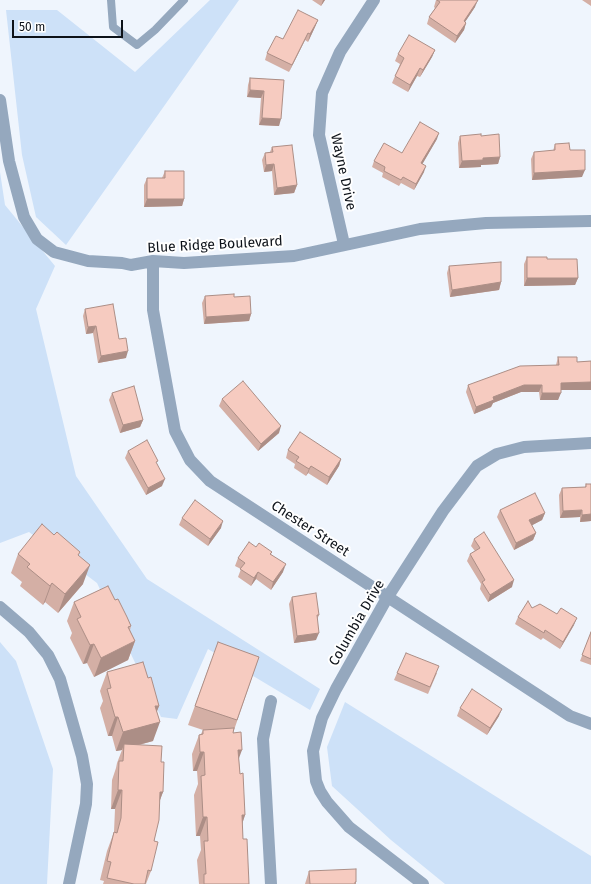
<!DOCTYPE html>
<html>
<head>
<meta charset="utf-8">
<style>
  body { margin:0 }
  #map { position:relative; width:591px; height:884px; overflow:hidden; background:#eff5fd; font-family:"Fira Sans",sans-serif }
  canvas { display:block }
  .scale { position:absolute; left:12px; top:20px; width:111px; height:18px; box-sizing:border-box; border:2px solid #0d1219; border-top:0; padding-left:5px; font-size:12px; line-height:14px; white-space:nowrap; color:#0d1219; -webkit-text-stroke:3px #fff; paint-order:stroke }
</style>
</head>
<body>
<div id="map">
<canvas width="591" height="884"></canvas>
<div class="scale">50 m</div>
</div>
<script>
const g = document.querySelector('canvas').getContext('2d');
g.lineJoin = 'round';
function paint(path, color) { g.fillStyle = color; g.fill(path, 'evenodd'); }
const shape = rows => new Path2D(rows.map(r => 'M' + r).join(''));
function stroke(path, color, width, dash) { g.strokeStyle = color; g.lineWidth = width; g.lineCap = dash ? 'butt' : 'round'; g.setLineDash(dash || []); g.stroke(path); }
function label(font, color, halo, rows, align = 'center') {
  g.font = font + ' "Fira Sans",sans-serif'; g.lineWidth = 4; g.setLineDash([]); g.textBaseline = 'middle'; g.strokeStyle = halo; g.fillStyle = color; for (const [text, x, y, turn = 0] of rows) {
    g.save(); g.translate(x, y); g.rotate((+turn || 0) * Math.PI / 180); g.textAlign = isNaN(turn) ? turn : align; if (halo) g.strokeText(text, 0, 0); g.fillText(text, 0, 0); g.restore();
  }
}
const green = shape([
  [210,0,239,0,66,245,36,217,22,155,6,10,57,10,135,72],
  [0,172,5,205,55,266,36,309,76,476,147,579,320,689,310,710,208,649,177,719,161,717,97,583,29,532,0,543],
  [0,642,16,661,53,769,47,884,0,884],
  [345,702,591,856,591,884,445,884,391,840,332,786,327,747]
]);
const service = shape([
  [111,0,113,27,137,45,155,30,184,0]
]);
const minor = shape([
  [0,100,9,161,24,217,37,239,54,252,88,261,122,263,131,265,153,261,184,263,294,256,420,229,486,223,591,221],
  [344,244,319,135,322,93,340,52,374,0],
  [153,261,153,310,175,431,190,460,210,481,570,716,591,724],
  [0,607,29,632,48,655,60,679,82,756,87,784,86,804,69,884],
  [271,884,263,739,271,701],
  [423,884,349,827,327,802,320,791,316,781,313,751,322,718,336,689,387,598,443,511,477,466,497,454,524,447,591,443]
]);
const wall = shape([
  [312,0,325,0,321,6],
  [436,0,475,7,465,22,466,23,464,30,455,43,427,24,429,17,435,8,434,7],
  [582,0,591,0,591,6],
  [318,20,315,27,308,42,305,40,289,72,265,60,267,53,283,39],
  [435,50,432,57,420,77,417,76,408,92,392,83,395,76,400,64,395,61,398,54],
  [250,78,284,80,279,126,259,125,261,98,247,97,248,85],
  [460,136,481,136,500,157,498,164,481,165,481,167,459,168,458,143],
  [437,139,422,164,424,172,414,190,401,183,399,186,382,177,383,173,372,167,374,161,402,153],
  [555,144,570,150,582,177,532,180,531,159,534,152,553,151],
  [272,147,297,185,294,193,274,195,272,171,264,172,262,160,265,153,270,152],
  [165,171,184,199,182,206,144,207,144,185,147,178,162,178],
  [527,257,547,259,578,278,575,285,524,286,524,264],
  [449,266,501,282,499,290,450,297,447,273],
  [205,296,234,297,251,314,249,321,204,324,202,303],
  [85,309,119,339,126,358,98,363,93,333,86,334,83,316],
  [558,357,577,362,591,361,591,390,561,390,558,400,540,400,539,392,521,392,493,403,491,407,474,414,466,392,468,385,556,365],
  [112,393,143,420,140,427,120,433,109,400],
  [222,399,279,433,258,451,219,406],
  [288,450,341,459,339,466,327,485,308,473,306,476,294,468,295,464,286,458],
  [128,451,157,464,162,486,146,495,125,458],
  [586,484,591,484,591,521,580,522,580,517,560,518,559,495,562,488,585,487],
  [500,510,545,513,542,520,532,525,536,533,533,540,514,550,497,517],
  [182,518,221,528,208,546,179,525],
  [54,535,80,552,78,556,83,584,58,613,45,602,43,605,20,586,22,582,11,573,18,554],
  [474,539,512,587,488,602,480,589,481,584,467,561,470,554,475,551,471,546],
  [256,547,272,552,271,554,283,572,271,590,256,579,251,586,238,577,241,569,235,566,238,558],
  [292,597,319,615,317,620,316,640,294,643,289,604],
  [115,600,131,626,130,630,135,641,128,660,94,677,87,663,83,664,70,638,72,633,67,621,74,602],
  [532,608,574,625,560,649,543,638,541,640,515,624,518,617],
  [591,632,591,665,580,661],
  [259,657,233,733,239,760,240,774,245,815,242,824,243,839,249,884,199,884,197,860,201,850,200,836,196,836,194,795,198,784,197,771,193,771,192,754,199,735,201,734,203,730,188,725,211,661],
  [107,672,148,678,159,706,157,711,153,741,139,745,161,762,163,792,159,802,151,871,146,884,103,884,104,881,100,880,107,851,114,832,115,809,111,809,112,780,116,768,117,763,122,750,116,751,112,736,108,736,100,708,103,701,100,691],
  [397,673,437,673,428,694,394,680],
  [460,708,499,716,487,735,457,716],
  [309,871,356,882,356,884,305,884]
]);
const shadedWall = shape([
  [323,0,325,0,321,6],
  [478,0,475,7,461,28,464,21],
  [318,20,315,27,308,42,310,34],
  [466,23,464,30,455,43,457,36],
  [308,33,305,40,289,72,292,65],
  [435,50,432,57,420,77,423,70],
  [420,68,417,76,408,92,410,85],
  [250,90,264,91,261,98,247,97],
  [262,118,281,119,279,126,259,125],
  [439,133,437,139,419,170,421,163],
  [500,157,498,164,481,165,481,167,459,168,462,161,483,158],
  [274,164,272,171,264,172,266,165],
  [426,166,424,172,414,190,416,184],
  [585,170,582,177,532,180,534,173],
  [297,185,294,193,274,195,277,188],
  [147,199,184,199,182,206,144,207],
  [527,278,578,278,575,285,524,286],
  [501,282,499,290,450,297,452,290],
  [251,314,249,321,204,324,206,317],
  [96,326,93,333,86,334,88,327],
  [128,351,126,358,98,363,101,356],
  [591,382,591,390,558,390,561,383],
  [524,385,542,385,539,392,521,392,493,403,491,407,474,414,476,407,493,397],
  [542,393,561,393,558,400,540,400],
  [143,420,140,427,120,433,123,425],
  [281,426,279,433,258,451,261,444],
  [341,459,339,466,327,485,329,477],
  [311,466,308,473,306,476,309,469],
  [165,479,162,486,146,495,148,488],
  [582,510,580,517,560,518,563,511],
  [545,513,542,520,527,528,529,520],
  [591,514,591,521,580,522,582,515],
  [223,521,221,528,208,546,210,539],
  [536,533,533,540,514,550,516,543],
  [286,564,283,572,271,590,273,582],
  [90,565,83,584,58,613,65,594],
  [258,572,256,579,251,586,254,578],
  [514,580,512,587,488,602,490,595],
  [52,583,45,602,43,605,50,586],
  [577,618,574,625,560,649,563,642],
  [319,633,316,640,294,643,297,636],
  [135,641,128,660,94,677,101,658],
  [94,644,87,663,83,664,90,645],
  [155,706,159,706,152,724,160,722,153,741,123,749,124,744,122,750,116,751,123,732],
  [502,709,499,716,487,735,490,728],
  [115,717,118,717,112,736,108,736],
  [238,750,242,750,235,769],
  [200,752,204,752,197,771,193,771],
  [118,790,122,790,115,809,111,809],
  [160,792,163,792,156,811],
  [242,815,245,815,239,834],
  [203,817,207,817,200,836,196,836]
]);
const building = shape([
  [437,0,478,0,464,21,466,23,457,36,429,17,440,2,437,0],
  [298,10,318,20,310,34,308,33,292,65,267,53,276,36,283,39,298,10],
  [409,35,435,50,423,70,420,68,410,85,395,76,404,58,398,54,409,35],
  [250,78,284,80,281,119,262,118,264,91,250,90,250,78],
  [420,122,439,133,421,163,426,166,416,184,403,177,401,180,384,171,385,167,374,161,384,143,402,153,420,122],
  [481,134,481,136,499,134,500,157,483,158,483,160,462,161,460,136,481,134],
  [569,143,570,150,585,150,585,170,534,173,534,152,555,150,555,144,569,143],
  [292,145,297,185,277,188,274,164,266,165,265,153,273,152,272,147,292,145],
  [165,171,184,171,184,199,147,199,147,178,165,178,165,171],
  [527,257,547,257,547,259,577,259,578,278,527,278,527,257],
  [501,262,501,282,452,290,449,266,501,262],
  [234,294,234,297,250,296,251,314,206,317,205,296,234,294],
  [113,304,119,339,126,338,128,351,101,356,96,326,88,327,85,309,113,304],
  [558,357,577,357,577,362,591,361,591,382,561,383,561,393,542,393,542,385,524,385,493,397,494,400,476,407,468,385,520,366,559,365,558,357],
  [243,381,281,426,261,444,222,399,243,381],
  [134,386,143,420,123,425,112,393,134,386],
  [300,432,341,459,329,477,311,466,309,469,296,461,299,457,288,450,300,432],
  [147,440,158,461,156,462,165,479,148,488,128,451,147,440],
  [586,484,591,484,591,514,582,515,582,510,563,511,562,488,586,487,586,484],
  [535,493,545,513,529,520,536,533,516,543,500,510,535,493],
  [195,500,223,521,210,539,182,518,195,500],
  [42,524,54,535,57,532,80,552,78,555,90,565,65,594,52,583,50,586,27,567,30,564,18,554,42,524],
  [484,532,514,580,490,595,482,582,485,580,470,554,480,548,474,539,484,532],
  [249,542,256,547,259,543,272,552,270,554,286,564,273,582,258,572,254,578,240,569,245,563,238,558,249,542],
  [108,586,115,600,118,599,127,617,131,626,128,627,135,641,101,658,94,644,90,645,77,619,81,617,74,602,108,586],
  [316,593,319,615,317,615,319,633,297,636,292,597,316,593],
  [528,601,532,608,540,604,557,614,561,608,577,618,563,642,545,630,544,633,518,617,528,601],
  [591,632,591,659,582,655,591,632],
  [218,642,259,657,237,720,195,706,218,642],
  [406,653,439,666,430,687,397,673,406,653],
  [143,662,148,678,151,677,159,706,155,706,160,722,123,732,118,717,115,717,107,689,111,688,107,672,143,662],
  [472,689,502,709,490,728,460,708,472,689],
  [234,728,233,733,241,732,242,750,238,750,240,774,243,773,245,815,242,815,243,839,247,839,249,884,204,884,204,874,206,874,204,841,208,841,207,817,203,817,201,776,205,775,204,752,200,752,199,735,203,734,203,730,234,728],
  [124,744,162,746,161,762,164,762,163,792,160,792,159,820,154,841,158,842,151,871,148,870,145,884,134,884,107,878,111,862,107,861,114,832,117,833,121,818,122,790,118,790,119,761,123,761,124,744],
  [356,869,356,882,355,882,355,884,310,884,309,871,356,869]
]);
const streetNames = [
  ["Wayne Drive",343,172,78],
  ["Blue Ridge Boulevard",215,245,-3],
  ["Chester Street",310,529,33],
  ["Columbia Drive",357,623,-60]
];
paint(green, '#cde1f8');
stroke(service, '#95a8be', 8);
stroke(minor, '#95a8be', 12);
paint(wall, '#d4afa5');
paint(shadedWall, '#ac8e86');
paint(building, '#f6cbc0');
stroke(building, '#ac8e86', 1);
label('14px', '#0d1219', '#fff', streetNames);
</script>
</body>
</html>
